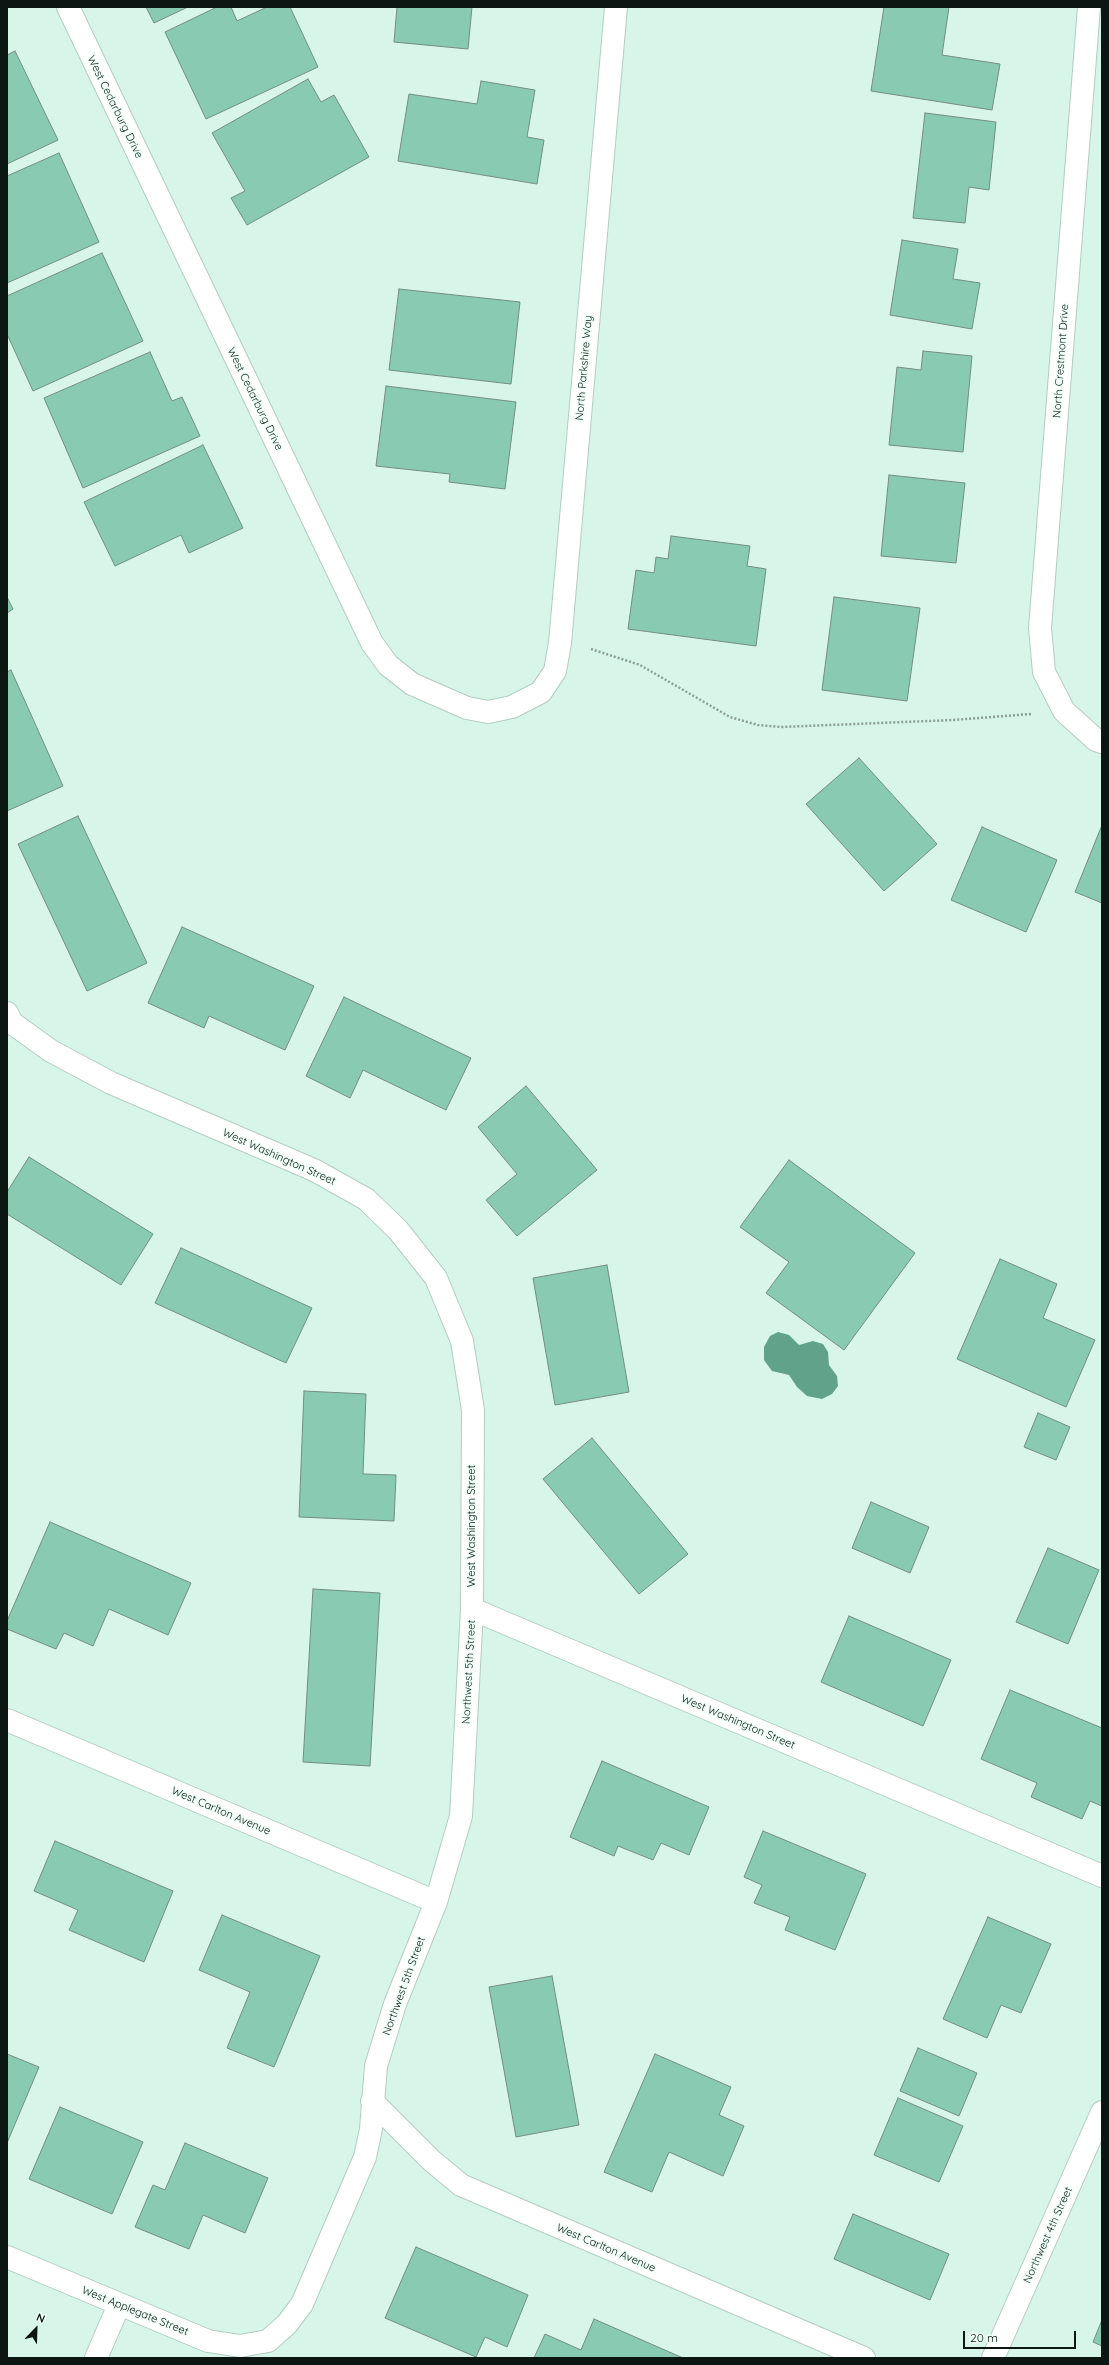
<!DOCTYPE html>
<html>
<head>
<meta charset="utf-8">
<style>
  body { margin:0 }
  #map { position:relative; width:1109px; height:2365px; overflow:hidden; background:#d8f5e9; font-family:Quicksand,sans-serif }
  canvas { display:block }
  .frame { position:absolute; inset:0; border:8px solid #0c1612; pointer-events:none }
  .north { position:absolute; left:16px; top:2309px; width:40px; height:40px; -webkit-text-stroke:3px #eefff8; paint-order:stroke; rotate:23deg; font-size:11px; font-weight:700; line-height:16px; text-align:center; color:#0c1612 }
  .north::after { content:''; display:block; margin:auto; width:14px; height:18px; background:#0c1612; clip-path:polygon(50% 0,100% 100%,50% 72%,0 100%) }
  .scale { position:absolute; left:963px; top:2331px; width:113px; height:18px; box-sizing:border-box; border:2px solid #0c1612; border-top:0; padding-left:5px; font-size:12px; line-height:14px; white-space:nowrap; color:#0c1612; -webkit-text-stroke:3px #eefff8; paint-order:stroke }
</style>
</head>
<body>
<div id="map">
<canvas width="1109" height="2365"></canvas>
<div class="frame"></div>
<div class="north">N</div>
<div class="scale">20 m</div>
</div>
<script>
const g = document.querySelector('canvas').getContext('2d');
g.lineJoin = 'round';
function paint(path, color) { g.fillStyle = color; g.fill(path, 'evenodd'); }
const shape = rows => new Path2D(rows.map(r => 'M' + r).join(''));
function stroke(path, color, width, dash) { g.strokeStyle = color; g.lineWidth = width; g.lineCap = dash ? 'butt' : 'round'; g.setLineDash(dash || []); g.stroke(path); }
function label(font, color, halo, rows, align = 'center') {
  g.font = font + ' Quicksand,sans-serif'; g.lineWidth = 3; g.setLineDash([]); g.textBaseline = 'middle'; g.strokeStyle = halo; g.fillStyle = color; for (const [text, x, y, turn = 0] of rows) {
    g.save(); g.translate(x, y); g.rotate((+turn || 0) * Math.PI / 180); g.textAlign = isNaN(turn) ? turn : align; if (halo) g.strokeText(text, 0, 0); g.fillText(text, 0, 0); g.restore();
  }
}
const water = shape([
  [778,1332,789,1335,799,1345,813,1341,823,1344,828,1352,829,1365,837,1376,838,1386,832,1394,822,1399,807,1396,797,1387,789,1375,772,1371,764,1360,764,1347,770,1336]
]);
const building = shape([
  [146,7,188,7,154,23,146,7],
  [217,7,231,7,237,21,267,7,290,7,318,67,206,119,165,32,217,7],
  [397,7,472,7,468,49,394,42,397,7],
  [884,7,949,7,942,55,1000,64,992,110,871,91,884,7],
  [15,51,58,140,7,164,7,55,15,51],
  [308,79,321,102,334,95,369,157,247,225,231,198,245,191,212,133,308,79],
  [481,81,535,90,527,137,544,140,537,184,398,161,409,94,477,104,481,81],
  [925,113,996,122,989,190,969,187,965,223,913,218,925,113],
  [59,153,99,242,7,283,7,176,59,153],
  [902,240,958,249,953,279,980,283,972,329,890,315,902,240],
  [102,253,143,341,33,391,7,334,7,296,102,253],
  [399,289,520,302,511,384,389,370,399,289],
  [923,351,972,356,963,452,889,445,897,367,921,370,923,351],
  [150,352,172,401,182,397,200,436,83,488,44,398,150,352],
  [386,386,516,402,505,489,449,482,450,474,376,466,386,386],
  [203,445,243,528,189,553,181,535,115,566,84,502,203,445],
  [889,475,965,483,956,563,881,556,889,475],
  [671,536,750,546,747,566,766,569,756,646,628,629,636,570,654,573,656,557,668,559,671,536],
  [7,597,13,609,7,613,7,597],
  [834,597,920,608,907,701,822,690,834,597],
  [11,670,63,786,7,811,7,672,11,670],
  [859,758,937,844,884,891,806,804,859,758],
  [78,816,147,963,87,991,18,844,78,816],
  [1102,825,1102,903,1075,892,1102,825],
  [982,827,1057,860,1026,932,951,900,982,827],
  [182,927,314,986,285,1050,209,1016,204,1028,148,1003,182,927],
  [344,997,471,1058,446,1110,363,1070,350,1098,306,1076,344,997],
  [526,1086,597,1170,517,1236,486,1200,517,1174,478,1127,526,1086],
  [29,1157,153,1234,121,1285,7,1214,7,1192,29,1157],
  [789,1160,915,1253,844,1350,766,1293,789,1262,740,1227,789,1160],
  [181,1248,312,1308,286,1363,155,1303,181,1248],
  [1000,1259,1057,1284,1043,1318,1095,1340,1066,1407,957,1359,1000,1259],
  [607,1265,629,1392,555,1405,533,1278,607,1265],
  [304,1391,366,1394,363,1474,396,1475,394,1521,299,1517,304,1391],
  [1038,1413,1070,1427,1056,1460,1024,1447,1038,1413],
  [592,1438,688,1554,639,1594,543,1479,592,1438],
  [871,1502,929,1527,910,1573,852,1548,871,1502],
  [50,1522,191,1583,168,1635,109,1609,93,1646,64,1633,56,1649,7,1629,7,1621,50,1522],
  [1048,1548,1099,1570,1068,1644,1016,1622,1048,1548],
  [313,1589,380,1593,370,1766,303,1762,313,1589],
  [849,1616,951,1660,923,1726,821,1682,849,1616],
  [1010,1690,1102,1728,1102,1806,1090,1801,1082,1819,1031,1797,1037,1783,981,1759,1010,1690],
  [602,1761,709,1807,689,1855,661,1843,653,1860,618,1846,614,1856,570,1837,602,1761],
  [763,1831,866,1874,835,1950,785,1930,790,1917,754,1903,762,1885,744,1877,763,1831],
  [55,1841,173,1891,144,1962,69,1930,78,1910,34,1891,55,1841],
  [222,1915,320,1956,274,2067,227,2048,250,1992,199,1970,222,1915],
  [988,1917,1051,1944,1021,2013,1001,2005,987,2038,943,2019,988,1917],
  [552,1976,579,2125,516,2137,489,1987,552,1976],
  [918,2048,977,2073,959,2116,900,2091,918,2048],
  [7,2054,39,2067,7,2143,7,2054],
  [655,2054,731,2087,719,2115,744,2126,723,2176,669,2152,652,2192,604,2172,655,2054],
  [898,2098,963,2126,939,2182,874,2155,898,2098],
  [60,2107,143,2142,112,2214,29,2179,60,2107],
  [185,2143,268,2178,245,2233,203,2215,189,2249,135,2227,153,2185,165,2190,185,2143],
  [853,2214,949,2254,930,2300,834,2259,853,2214],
  [416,2247,528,2295,507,2347,485,2337,476,2357,385,2318,416,2247],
  [594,2319,683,2358,534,2358,545,2334,581,2350,594,2319],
  [1102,2320,1102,2346,1093,2342,1102,2320]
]);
const path = shape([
  [591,649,640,665,730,717,758,725,781,727,953,720,1031,714]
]);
const street = shape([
  [68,7,372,643,388,665,412,684,467,708,488,712,512,707,541,692,555,671,560,643,616,7],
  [1089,7,1040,628,1044,672,1064,711,1096,740,1102,742],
  [7,1013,12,1023,51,1051,111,1083,314,1170,366,1199,398,1230,436,1278,462,1341,473,1410,472,1609,1102,1876],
  [7,1720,436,1902],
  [372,2101,432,2161,461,2185,864,2358],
  [7,2257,208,2341,240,2346,268,2341,287,2324,302,2304,365,2157,371,2129,376,2066,395,2004,436,1902,461,1816,472,1609],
  [96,2358,119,2305],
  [993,2358,1102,2112]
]);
const streetNames = [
  ["West Cedarburg Drive",115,107,64],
  ["North Crestmont Drive",1061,361,-86],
  ["North Parkshire Way",584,368,-85],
  ["West Cedarburg Drive",255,399,64],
  ["West Washington Street",279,1157,24],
  ["West Washington Street",472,1526,-90],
  ["Northwest 5th Street",469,1672,-87],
  ["West Washington Street",738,1722,23],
  ["West Carlton Avenue",221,1811,23],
  ["Northwest 5th Street",404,1986,-70],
  ["Northwest 4th Street",1048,2235,-66],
  ["West Carlton Avenue",606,2248,23],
  ["West Applegate Street",135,2311,22]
];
paint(water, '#61a28a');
paint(building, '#89cbb2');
stroke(building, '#738d83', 1);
stroke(street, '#b2cdc2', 24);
stroke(path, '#899f96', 2.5, [2, 2]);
stroke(street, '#fff', 22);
label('11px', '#0c1612', '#eefff8', streetNames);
</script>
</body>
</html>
